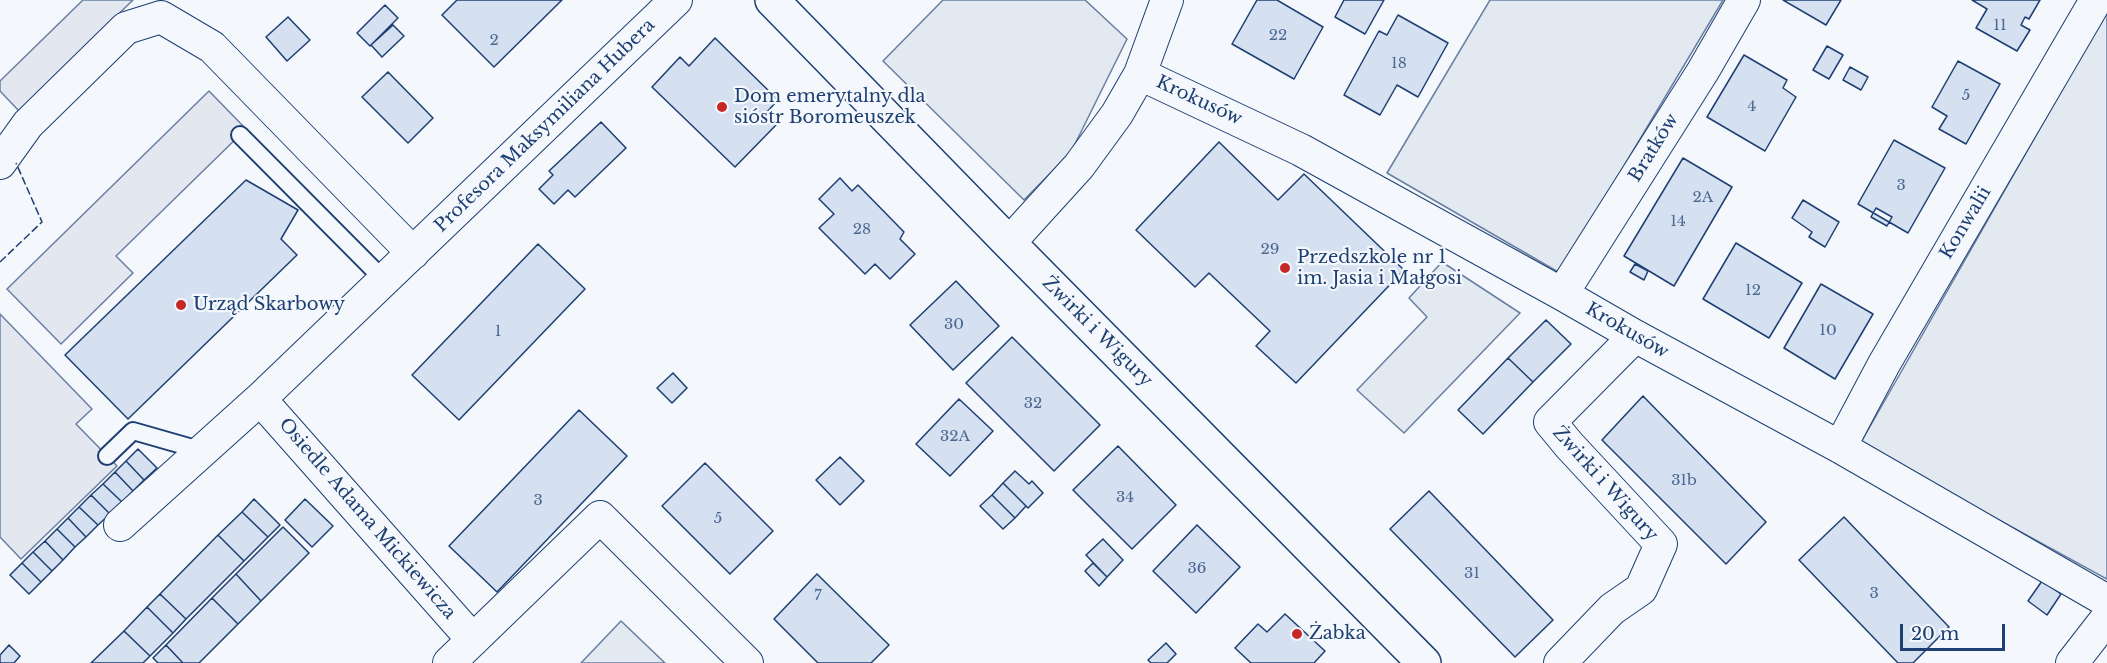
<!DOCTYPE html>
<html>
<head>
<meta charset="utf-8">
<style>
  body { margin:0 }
  #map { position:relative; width:2107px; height:663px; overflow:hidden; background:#f4f7fb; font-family:"Libre Baskerville",serif }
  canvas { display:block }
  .scale { position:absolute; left:1900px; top:624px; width:105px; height:27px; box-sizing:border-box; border:3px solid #1d3f73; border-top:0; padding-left:8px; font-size:18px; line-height:21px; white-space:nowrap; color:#1d3f73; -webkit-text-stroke:4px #f4f7fb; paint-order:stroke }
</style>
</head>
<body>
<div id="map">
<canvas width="2107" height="663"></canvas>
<div class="scale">20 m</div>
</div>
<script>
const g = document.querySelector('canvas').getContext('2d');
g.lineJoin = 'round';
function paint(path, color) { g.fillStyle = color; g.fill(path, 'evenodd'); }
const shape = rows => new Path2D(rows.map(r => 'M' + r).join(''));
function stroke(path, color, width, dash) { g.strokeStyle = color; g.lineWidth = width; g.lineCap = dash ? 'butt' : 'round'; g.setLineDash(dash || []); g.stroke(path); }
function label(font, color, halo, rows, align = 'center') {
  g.font = font + ' "Libre Baskerville",serif'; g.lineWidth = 4.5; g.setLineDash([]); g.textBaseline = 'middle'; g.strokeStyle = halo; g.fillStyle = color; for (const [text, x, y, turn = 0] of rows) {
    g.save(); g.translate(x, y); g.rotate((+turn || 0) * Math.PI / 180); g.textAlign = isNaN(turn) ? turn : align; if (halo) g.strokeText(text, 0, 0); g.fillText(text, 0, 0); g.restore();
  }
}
const green = shape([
  [943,0,1085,0,1127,39,1071,152,1024,200,883,61,943,0],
  [1490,0,1723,0,1560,273,1387,173,1490,0],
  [2107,11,2107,579,1860,444,2107,11],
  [1442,262,1520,313,1404,433,1357,390,1427,317,1409,298,1442,262],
  [621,621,665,663,581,663,621,621]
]);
const parking = shape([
  [83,0,133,0,19,111,0,91,0,81,83,0],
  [209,91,246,129,116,256,133,273,61,344,7,289,209,91],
  [0,314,92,409,76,424,117,466,21,559,0,537,0,314]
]);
const building = shape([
  [457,0,562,0,494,67,442,15,457,0],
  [1257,0,1277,0,1323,27,1294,79,1232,44,1257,0],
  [1344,0,1384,0,1365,34,1335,17,1344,0],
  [1783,0,1841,0,1826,25,1783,0],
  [1972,0,2040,0,2029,19,2025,17,2021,25,2030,30,2017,51,1976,28,1987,9,1972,0],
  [385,5,398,18,370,46,357,33,385,5],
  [1398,15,1448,43,1418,97,1397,85,1380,115,1344,95,1379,31,1387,35,1398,15],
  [288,17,310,40,287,61,266,37,288,17],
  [393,25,404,36,382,57,371,45,393,25],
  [715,38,778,100,765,114,776,125,735,167,652,87,680,57,689,66,715,38],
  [1827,46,1843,55,1829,79,1813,70,1827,46],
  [1744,55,1787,80,1783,88,1796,97,1765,151,1707,117,1744,55],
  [1958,61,2000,84,1966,144,1939,129,1947,116,1932,107,1958,61],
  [1850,67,1868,77,1861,90,1843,80,1850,67],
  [388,72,433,118,408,143,362,97,388,72],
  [601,122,626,148,575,197,568,190,554,204,539,189,553,175,549,171,601,122],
  [1894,140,1945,168,1908,233,1858,204,1894,140],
  [1219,142,1278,200,1304,174,1404,270,1296,383,1256,346,1270,331,1209,273,1195,287,1136,230,1219,142],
  [1683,158,1732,187,1674,286,1624,256,1683,158],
  [840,178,852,191,858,185,904,232,900,239,915,254,890,279,875,264,865,274,819,228,834,214,819,199,840,178],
  [246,180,298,210,281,239,297,255,128,419,65,355,246,180],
  [1803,200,1839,222,1825,247,1809,237,1812,232,1792,218,1803,200],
  [1876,208,1892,217,1887,226,1871,217,1876,208],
  [1736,243,1802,283,1769,338,1703,299,1736,243],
  [538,244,585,289,459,420,412,375,538,244],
  [1635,264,1648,271,1644,280,1630,272,1635,264],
  [956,281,999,326,953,370,910,325,956,281],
  [1821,284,1873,314,1835,379,1784,348,1821,284],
  [1546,320,1571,344,1533,382,1508,358,1546,320],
  [1012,337,1100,425,1054,471,966,383,1012,337],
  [1508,358,1533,382,1483,434,1458,410,1508,358],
  [673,373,687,388,672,403,657,388,673,373],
  [1643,396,1766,522,1726,564,1602,440,1643,396],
  [959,399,993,431,950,476,916,444,959,399],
  [579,410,627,456,497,592,449,546,579,410],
  [1118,446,1176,505,1132,549,1073,490,1118,446],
  [138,449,157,468,144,480,126,461,138,449],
  [840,457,864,481,840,505,816,480,840,457],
  [126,461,144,480,133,491,115,472,126,461],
  [705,463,773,531,730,574,662,506,705,463],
  [1015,471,1029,484,1032,481,1043,493,1028,508,1003,483,1015,471],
  [115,472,133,491,122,502,103,484,115,472],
  [1003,483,1026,506,1015,518,992,495,1003,483],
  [103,484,122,502,110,514,91,495,103,484],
  [1429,491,1553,620,1515,657,1390,529,1429,491],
  [91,495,110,514,98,525,79,507,91,495],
  [992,495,1015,518,1003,529,980,506,992,495],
  [254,499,280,525,268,537,242,512,254,499],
  [305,499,333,526,312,547,285,520,305,499],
  [79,507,98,525,86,537,68,518,79,507],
  [242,512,268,537,244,561,218,535,242,512],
  [1844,517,1949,627,1913,663,1898,663,1799,560,1844,517],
  [68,518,86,537,75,547,57,529,68,518],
  [1197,525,1240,567,1196,613,1153,571,1197,525],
  [283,527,309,553,261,601,236,574,283,527],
  [57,529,75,547,63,560,45,541,57,529],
  [218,535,244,561,186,619,160,594,218,535],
  [1103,539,1123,560,1107,577,1086,555,1103,539],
  [45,541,63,560,52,571,33,552,45,541],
  [33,552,52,571,41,582,22,563,33,552],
  [22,563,41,582,29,594,10,575,22,563],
  [1093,563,1107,577,1099,586,1085,571,1093,563],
  [236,574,261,601,238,624,212,598,236,574],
  [817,574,889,645,871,663,818,663,774,619,817,574],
  [2042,581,2061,594,2047,615,2028,601,2042,581],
  [160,594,186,619,173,633,147,607,160,594],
  [212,598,238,624,199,663,183,663,166,645,212,598],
  [147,607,173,633,150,656,124,631,147,607],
  [1285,614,1325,651,1314,663,1251,663,1235,648,1258,624,1267,632,1285,614],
  [124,631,150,656,143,663,91,663,124,631],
  [1166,643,1176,654,1167,663,1151,663,1148,660,1166,643],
  [9,645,20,656,14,663,0,663,0,655,9,645],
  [166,645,183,663,158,663,153,658,166,645]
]);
const lane = shape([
  [240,135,384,280],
  [107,456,133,431,203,451]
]);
const street = shape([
  [1140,74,1301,150,1562,294,1635,336,1840,447,2107,601],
  [0,163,28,124,126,28,161,17,212,47,413,253],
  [1009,243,1079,166,1117,114,1140,74,1167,0],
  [1562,294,1703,71,1744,0],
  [260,399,473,640],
  [1840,447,1884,364,2096,0],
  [120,525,260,399,676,0],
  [449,663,600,517,747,663],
  [1560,663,1612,609,1641,589,1661,544,1569,445,1550,422,1635,336],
  [2072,663,2107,618]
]);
const secondary = shape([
  [772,0,1009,243,1424,663]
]);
const fence = shape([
  [0,262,42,222,16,163]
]);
const markers = [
  [722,107,6,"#c62828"],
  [1285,268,6,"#c62828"],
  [181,305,6,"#c62828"],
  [1297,634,6,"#c62828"]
];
const numberNames = [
  ["11",2000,26],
  ["22",1278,36],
  ["2",494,41],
  ["18",1399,64],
  ["5",1966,96],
  ["4",1752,107],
  ["3",1901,186],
  ["2A",1703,198],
  ["14",1678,222],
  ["28",862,230],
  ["29",1270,250],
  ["12",1753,291],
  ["30",954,325],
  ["10",1828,331],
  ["1",498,332],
  ["32",1033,404],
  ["32A",955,437],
  ["31b",1684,481],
  ["34",1125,498],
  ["3",538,501],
  ["5",718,519],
  ["36",1197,569],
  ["31",1472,574],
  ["3",1874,594],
  ["7",818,596]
];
const poiNames = [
  ["Dom emerytalny dla",734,97],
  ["sióstr Boromeuszek",734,118],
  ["Przedszkole nr 1",1297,258],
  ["im. Jasia i Małgosi",1297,279],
  ["Urząd Skarbowy",193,305],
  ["Żabka",1309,634]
];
const streetNames = [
  ["Krokusów",1199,101,25],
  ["Profesora Maksymiliana Hubera",545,126,-44],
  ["Bratków",1654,148,-58],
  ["Konwalii",1966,223,-59],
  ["Krokusów",1627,331,30],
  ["Żwirki i Wigury",1097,332,45],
  ["Żwirki i Wigury",1605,484,48],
  ["Osiedle Adama Mickiewicza",367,519,49]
];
paint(green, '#e3e9f0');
stroke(green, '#687fa3', 1.5);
paint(parking, '#e3e8f0');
stroke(parking, '#687fa3', 1.5);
paint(building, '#d5e0f0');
stroke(building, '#1d3f73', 1.5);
stroke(lane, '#1d3f73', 20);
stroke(street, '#1d3f73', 34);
stroke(secondary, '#1d3f73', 36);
stroke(lane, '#f4f7fb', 16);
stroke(street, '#f4f7fb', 32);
stroke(secondary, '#f4f7fb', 33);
stroke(fence, '#1d3f73', 1.5, [8, 3]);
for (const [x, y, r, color] of markers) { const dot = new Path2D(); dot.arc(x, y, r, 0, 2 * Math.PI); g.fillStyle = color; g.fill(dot); stroke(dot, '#f4f7fb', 2); }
label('15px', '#4b6792', null, numberNames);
label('18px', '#1d3f73', '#f4f7fb', poiNames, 'left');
label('18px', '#1d3f73', '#f4f7fb', streetNames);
</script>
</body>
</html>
